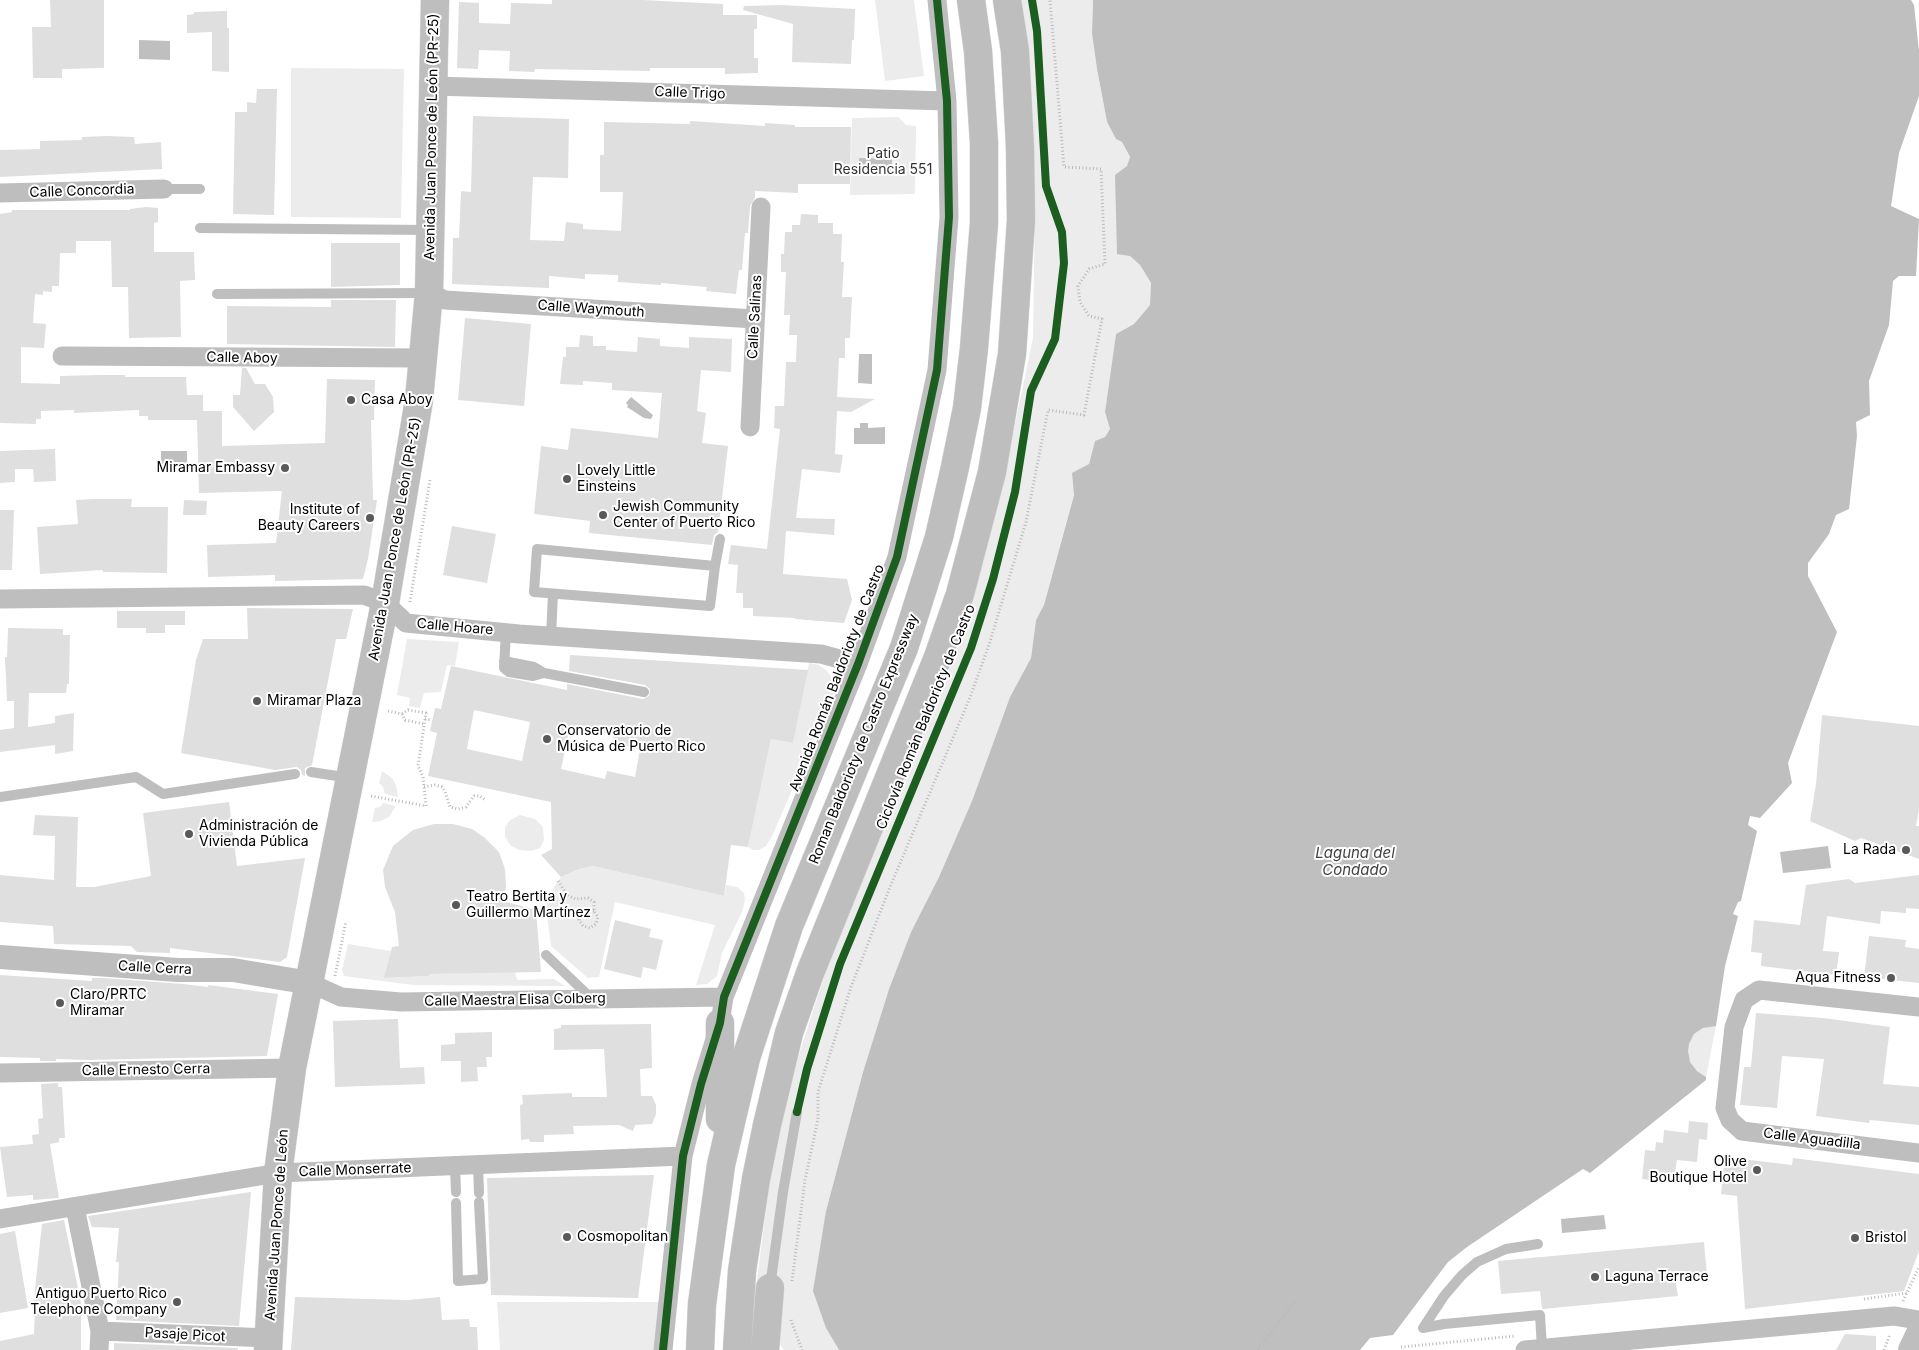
<!DOCTYPE html>
<html>
<head>
<meta charset="utf-8">
<style>
  body { margin:0 }
  canvas { display:block; background:#fff }
</style>
</head>
<body>
<canvas width="1919" height="1350"></canvas>
<script>
const g = document.querySelector('canvas').getContext('2d');
g.lineJoin = 'round';
function paint(path, color) { g.fillStyle = color; g.fill(path, 'evenodd'); }
const shape = rows => new Path2D(rows.map(r => 'M' + r).join(''));
function stroke(path, color, width, dash) { g.strokeStyle = color; g.lineWidth = width; g.lineCap = dash ? 'butt' : 'round'; g.setLineDash(dash || []); g.stroke(path); }
function label(font, color, halo, rows, align = 'center') {
  g.font = font + ' Inter,sans-serif'; g.lineWidth = 4; g.setLineDash([]); g.textBaseline = 'middle'; g.strokeStyle = halo; g.fillStyle = color; for (const [text, x, y, turn = 0] of rows) {
    g.save(); g.translate(x, y); g.rotate((+turn || 0) * Math.PI / 180); g.textAlign = isNaN(turn) ? turn : align; if (halo) g.strokeText(text, 0, 0); g.fillText(text, 0, 0); g.restore();
  }
}
const green = shape([
  [875,0,914,0,924,76,885,81],
  [1018,0,1093,0,1092,34,1097,69,1107,122,1116,139,1122,142,1130,158,1127,166,1122,172,1130,256,1140,265,1151,283,1150,305,1134,324,1116,334,1105,412,1110,429,1105,437,1095,441,1089,464,1073,473,1074,494,1044,605,1036,620,1031,658,1010,697,972,801,939,877,911,932,889,989,863,1072,826,1211,826,1328,839,1350,784,1350,756,1312,755,1296,773,1154,789,1085,826,971,957,649,1000,496,1033,338,1035,200,1029,70],
  [291,68,404,69,401,218,291,217],
  [898,117,906,125,916,126,915,194,850,195,852,118],
  [407,639,459,642,455,666,447,665,441,692,424,693,420,708,409,706,410,698,397,695],
  [809,663,819,665,827,671,831,677,834,693,773,834,766,846,759,850,753,850,748,847,771,739,793,743],
  [382,771,392,778,396,785,398,797,385,794,383,787,379,783],
  [383,803,396,806,389,817,381,821,372,822,375,808,380,807],
  [520,815,535,819,543,827,544,840,540,848,531,851,519,850,511,846,505,837,505,827,510,820],
  [593,866,724,896,726,885,737,887,744,893,745,900,742,912,722,953,717,976,707,984,696,985,715,925,615,902,599,977,588,978,551,946,546,907,552,890,561,877,579,869],
  [348,944,391,951,385,978,428,976,429,974,515,972,517,980,554,979,565,986,413,985,344,976,342,970],
  [1710,1026,1716,1026,1706,1077,1697,1071,1690,1062,1687,1051,1689,1044,1694,1034,1703,1028],
  [497,1302,659,1302,656,1350,500,1350]
]);
const water = shape([
  [1093,0,1911,0,1914,5,1919,51,1919,96,1899,153,1891,206,1919,219,1916,276,1899,276,1893,281,1889,325,1869,381,1870,415,1856,422,1857,436,1849,509,1836,515,1829,534,1808,563,1808,576,1837,632,1788,763,1792,783,1760,818,1750,816,1748,825,1757,831,1741,901,1738,902,1733,914,1738,916,1725,966,1716,1026,1703,1028,1694,1034,1689,1044,1688,1051,1690,1062,1697,1071,1706,1077,1706,1080,1590,1173,1583,1169,1467,1247,1448,1262,1393,1335,1370,1338,1360,1350,839,1350,826,1328,813,1291,826,1211,863,1072,889,989,911,932,939,877,972,801,1010,697,1031,658,1036,620,1044,605,1074,495,1072,473,1089,464,1095,441,1105,437,1110,429,1105,412,1116,334,1134,324,1150,305,1151,283,1140,265,1130,256,1117,254,1115,175,1127,166,1130,157,1122,142,1116,139,1107,122,1097,69,1092,34],
  [139,40,170,41,170,60,139,59],
  [859,158,892,159,892,175,859,175],
  [859,354,872,354,872,384,858,383],
  [631,397,653,415,651,419,644,418,627,407,628,405,626,403],
  [860,423,868,423,868,428,885,427,885,444,854,444,854,428,860,428],
  [161,451,187,451,187,465,161,465],
  [1828,846,1831,868,1783,873,1780,852],
  [1604,1215,1606,1229,1562,1233,1561,1219]
]);
const building = shape([
  [50,0,104,0,104,68,62,69,62,78,33,78,32,27,51,27],
  [552,0,642,0,723,4,723,15,757,15,757,29,754,29,754,58,758,58,758,73,725,74,725,68,650,68,650,71,535,69,534,72,509,71,510,51,479,50,478,69,457,68,459,2,479,3,479,23,510,24,511,3,552,4],
  [781,5,855,9,854,40,852,40,851,64,792,62,793,24,743,10,744,6],
  [227,11,227,28,229,28,229,72,212,71,212,32,187,33,187,15,194,14,194,12],
  [257,89,277,89,274,215,233,214,235,112,247,112,247,102,256,103],
  [473,116,569,119,568,178,533,177,530,240,564,241,566,222,583,224,583,229,621,231,623,192,600,192,600,155,604,155,604,122,690,124,690,121,765,126,765,123,795,125,795,127,851,127,850,184,798,184,798,193,755,191,755,198,750,206,748,233,745,233,742,270,739,270,736,294,706,291,707,287,661,283,661,285,618,282,618,275,585,274,585,279,549,276,549,288,452,284,453,238,459,238,461,191,471,192],
  [107,136,134,137,135,144,161,142,162,169,0,177,0,150,40,149,40,141,82,140,82,137],
  [146,207,158,208,158,222,154,223,154,252,194,252,195,280,180,281,181,337,129,338,128,287,112,287,111,241,76,241,76,253,60,253,59,286,52,286,52,292,43,291,43,295,35,294,33,323,46,324,44,348,21,347,21,383,60,384,60,376,99,375,125,375,125,377,186,377,187,395,203,395,203,411,222,411,222,446,325,443,327,379,375,380,374,420,371,420,373,500,377,500,368,559,363,579,275,581,275,575,208,577,207,545,276,543,282,491,199,493,197,420,148,420,148,416,139,416,139,410,74,413,74,410,41,411,41,419,36,419,36,424,0,423,0,214,12,212,12,210,130,210,130,209],
  [801,214,818,215,818,223,833,223,833,234,842,234,841,262,844,262,842,297,852,297,850,338,845,338,845,358,839,358,837,397,875,399,851,412,837,411,835,454,843,455,840,473,802,469,796,518,835,519,834,535,786,531,783,574,847,579,852,600,844,623,795,619,795,618,753,616,753,608,743,608,743,593,736,593,738,565,728,564,731,545,767,549,780,429,774,428,775,406,784,406,786,362,796,362,797,335,789,335,790,315,784,315,786,272,781,272,781,254,784,254,785,232,792,232,792,225,800,225],
  [331,243,400,243,400,285,331,287],
  [331,300,396,300,395,347,227,344,227,306,331,307],
  [465,318,531,324,524,406,458,400],
  [580,335,593,336,593,346,606,346,606,350,637,352,638,337,660,339,660,346,689,348,689,337,732,339,731,372,701,370,697,411,706,413,702,443,728,446,718,532,714,535,712,545,589,533,590,521,534,514,541,446,568,450,571,428,658,438,662,393,612,390,612,383,583,381,583,385,560,384,563,357,566,357,566,347,579,347],
  [242,368,246,368,255,384,265,384,273,397,274,412,254,431,233,407,233,395,240,395],
  [55,449,56,481,34,482,33,469,15,469,15,482,0,483,0,451],
  [93,499,132,499,131,507,168,507,167,573,103,572,103,570,40,574,37,527,78,524,76,500],
  [184,500,207,501,206,515,183,515],
  [0,510,14,510,12,570,0,570],
  [452,526,496,534,487,583,443,575],
  [247,608,353,609,346,639,336,639,312,765,305,768,305,776,302,775,301,770,297,767,275,770,181,753,196,660,203,639,248,639],
  [117,611,185,611,185,625,165,625,165,633,146,633,146,628,117,628],
  [8,628,63,629,63,635,70,635,69,684,67,684,66,693,29,693,28,727,55,723,55,716,74,713,73,751,55,754,55,745,0,752,0,730,14,728,14,701,7,701,5,657,7,657],
  [570,655,808,670,793,743,771,739,748,847,731,845,724,896,593,866,579,869,561,877,541,855,552,849,551,802,428,776,437,733,430,731,435,708,441,709,451,666,567,690,567,684,643,699,649,696,650,689,645,685,569,671],
  [474,710,530,722,522,761,467,749],
  [570,726,614,735,612,743,640,749,635,777,607,771,605,779,561,769],
  [1822,715,1919,726,1919,810,1916,826,1919,826,1919,859,1861,838,1855,841,1810,821,1816,784],
  [229,802,237,866,305,858,287,957,280,962,170,948,170,953,137,952,131,946,54,944,53,926,0,922,0,875,54,880,55,836,33,835,35,815,78,817,76,887,94,887,151,876,143,813],
  [434,824,453,824,472,829,485,838,499,852,505,869,506,887,503,901,536,910,541,972,429,974,429,976,384,978,392,947,399,946,395,912,385,887,383,870,393,846,413,830],
  [1919,875,1919,909,1906,908,1906,913,1881,911,1880,924,1827,916,1823,951,1839,952,1836,975,1761,966,1762,953,1751,952,1754,920,1800,925,1806,885,1849,879,1855,883],
  [615,920,651,929,649,937,663,940,656,970,643,967,641,978,604,969],
  [1869,936,1906,940,1905,947,1919,949,1919,983,1864,977],
  [0,975,92,981,92,978,104,978,183,984,208,987,208,985,278,994,267,1056,88,1060,56,1059,56,1061,40,1061,40,1058,0,1057],
  [1756,1013,1823,1018,1890,1027,1883,1084,1919,1087,1919,1125,1870,1120,1869,1123,1816,1116,1824,1059,1782,1056,1777,1108,1740,1105,1744,1067,1751,1067],
  [398,1019,400,1068,424,1067,425,1084,335,1087,333,1021],
  [651,1024,652,1068,640,1069,641,1096,652,1096,656,1105,656,1114,652,1124,635,1125,633,1131,619,1125,573,1126,574,1134,544,1135,544,1142,530,1142,529,1139,521,1140,520,1105,523,1104,522,1095,572,1093,572,1097,607,1097,604,1049,554,1050,554,1029,561,1028,561,1025],
  [492,1032,492,1057,486,1057,487,1067,477,1067,478,1081,461,1082,461,1061,441,1061,441,1045,455,1044,455,1033],
  [58,1083,58,1087,62,1087,65,1138,59,1138,59,1142,50,1144,59,1198,33,1200,33,1195,7,1197,0,1147,33,1144,32,1135,39,1134,38,1119,43,1118,41,1084],
  [1689,1121,1708,1123,1707,1140,1699,1139,1697,1162,1677,1160,1675,1172,1665,1174,1664,1182,1642,1179,1645,1150,1655,1151,1656,1142,1663,1143,1664,1130,1688,1133],
  [1725,1157,1792,1165,1793,1158,1919,1174,1919,1251,1904,1291,1745,1309,1737,1196,1721,1194],
  [654,1175,638,1298,491,1295,487,1178],
  [251,1192,239,1326,116,1320,119,1262,116,1262,119,1228,92,1227,88,1216],
  [64,1220,81,1303,81,1350,0,1350,0,1341,34,1334,35,1307,33,1307,42,1224],
  [15,1231,28,1308,0,1313,0,1234],
  [1704,1242,1707,1275,1675,1278,1678,1296,1543,1309,1542,1308,1540,1291,1501,1294,1498,1261],
  [295,1297,408,1300,440,1297,442,1320,469,1319,470,1327,477,1327,478,1350,291,1350],
  [1845,1334,1876,1336,1876,1350,1836,1350],
  [114,1343,238,1348,238,1350,114,1350]
]);
const path = shape([
  [410,602,430,480],
  [388,711,402,714,405,720,424,724],
  [425,719,432,720],
  [424,787,435,785,442,787,445,792,450,807,458,809,466,807,474,796,480,796,485,800],
  [371,796,426,806,423,777,418,766,426,713,408,710,402,714],
  [558,881,567,895,575,899,588,898,594,902,594,911,598,917,596,924,590,928,583,926,579,920,581,913,587,909,594,911],
  [335,976,346,921],
  [792,1281,805,1180,818,1119,818,1092,851,987,890,887,969,700,989,645,1026,522,1048,410,1084,415,1102,319,1089,316,1080,302,1078,286,1089,269,1105,264,1101,169,1064,167,1050,0],
  [1864,1299,1908,1293],
  [1903,1301,1919,1267],
  [791,1320,802,1350],
  [1401,1347,1515,1336],
  [1258,1350,1295,1301],
  [1884,1350,1890,1334]
]);
const service = shape([
  [164,189,200,189],
  [200,228,429,230],
  [217,294,428,293],
  [537,549,715,566,710,606,534,592,537,549],
  [715,566,720,539],
  [506,632,504,668,509,672,533,676,544,673],
  [551,636,553,594],
  [504,661,534,667,544,673,644,692],
  [311,772,350,778],
  [0,797,136,777,163,794,295,774],
  [546,955,592,999],
  [478,1165,479,1193],
  [455,1166,456,1192],
  [456,1203,458,1281,483,1279,479,1202],
  [1538,1244,1506,1249,1477,1262,1462,1275,1444,1296,1423,1328,1444,1324,1540,1315,1542,1348],
  [770,1287,783,1192,797,1112]
]);
const minor = shape([
  [433,86,947,101],
  [0,193,164,189],
  [429,293,445,300,755,319],
  [62,356,423,358],
  [750,427,761,207],
  [0,599,364,595,385,603,406,623,519,634,821,654,858,664],
  [310,983,341,997,401,1002,724,997],
  [1919,1007,1759,990,1744,1000,1734,1027,1725,1108,1730,1120,1742,1131,1919,1153],
  [0,1073,292,1068],
  [75,1207,100,1331,99,1350],
  [0,1219,278,1173,683,1156],
  [100,1331,269,1338],
  [663,1350,683,1156,701,1084,720,1023,724,997,858,664,897,557,937,370,949,217,947,101,937,0],
  [1525,1350,1894,1316,1919,1320]
]);
const tertiary = shape([
  [0,957,178,970,233,970,310,983],
  [1910,1350,1919,1331]
]);
const primary = shape([
  [268,1350,278,1173,292,1068,385,603,419,400,429,293,435,0]
]);
const motorway = shape([
  [720,1023,720,1119],
  [700,1350,702,1304,721,1165,746,1058,789,926,904,648,939,537,955,467,967,408,974,348,984,223,984,143,978,51,971,0],
  [737,1350,742,1271,756,1179,767,1125,789,1033,810,973,938,657,960,594,992,472,1012,354,1021,220,1020,147,1015,51,1007,0],
  [765,1350,770,1288]
]);
const cycleway = shape([
  [797,1112,807,1069,840,964,971,648,993,579,1015,492,1031,391,1055,339,1064,263,1062,232,1046,186,1037,31,1032,0],
  [663,1350,683,1156,701,1084,720,1023,724,997,858,664,897,557,937,370,949,217,947,101,937,0]
]);
const markers = [
  [351,400,5,"#595959"],
  [285,468,5,"#595959"],
  [567,479,5,"#595959"],
  [603,515,5,"#595959"],
  [370,518,5,"#595959"],
  [257,701,5,"#595959"],
  [547,739,5,"#595959"],
  [189,834,5,"#595959"],
  [1906,850,5,"#595959"],
  [456,905,5,"#595959"],
  [1891,978,5,"#595959"],
  [60,1003,5,"#595959"],
  [1757,1170,5,"#595959"],
  [567,1237,5,"#595959"],
  [1855,1238,5,"#595959"],
  [1595,1277,5,"#595959"],
  [177,1302,5,"#595959"]
];
const streetNames = [
  ["Calle Trigo",690,93,2],
  ["Avenida Juan Ponce de León (PR-25)",432,137,-89],
  ["Calle Concordia",82,191,-2],
  ["Calle Waymouth",591,309,4],
  ["Calle Salinas",755,317,-87],
  ["Calle Aboy",242,358,1],
  ["Avenida Juan Ponce de León (PR-25)",395,539,-80],
  ["Calle Hoare",455,627,5],
  ["Avenida Román Baldorioty de Castro",837,678,-69],
  ["Ciclovía Román Baldorioty de Castro",926,717,-68],
  ["Roman Baldorioty de Castro Expressway",864,739,-68],
  ["Calle Cerra",155,968,3],
  ["Calle Maestra Elisa Colberg",515,1000,-1],
  ["Calle Ernesto Cerra",146,1070,-1],
  ["Calle Aguadilla",1812,1139,7],
  ["Calle Monserrate",355,1170,-2],
  ["Avenida Juan Ponce de León",277,1225,-86],
  ["Pasaje Picot",185,1335,3]
];
const parkNames = [
  ["Patio",883,154],
  ["Residencia 551",883,170]
];
const poiNames = [
  ["Casa Aboy",361,400],
  ["Miramar Embassy",275,468,"right"],
  ["Lovely Little",577,471],
  ["Einsteins",577,487],
  ["Jewish Community",613,507],
  ["Center of Puerto Rico",613,523],
  ["Institute of",360,510,"right"],
  ["Beauty Careers",360,526,"right"],
  ["Miramar Plaza",267,701],
  ["Conservatorio de",557,731],
  ["Música de Puerto Rico",557,747],
  ["Administración de",199,826],
  ["Vivienda Pública",199,842],
  ["La Rada",1896,850,"right"],
  ["Teatro Bertita y",466,897],
  ["Guillermo Martínez",466,913],
  ["Aqua Fitness",1881,978,"right"],
  ["Claro/PRTC",70,995],
  ["Miramar",70,1011],
  ["Olive",1747,1162,"right"],
  ["Boutique Hotel",1747,1178,"right"],
  ["Cosmopolitan",577,1237],
  ["Bristol",1865,1238],
  ["Laguna Terrace",1605,1277],
  ["Antiguo Puerto Rico",167,1294,"right"],
  ["Telephone Company",167,1310,"right"]
];
const waterNames = [
  ["Laguna del",1355,853],
  ["Condado",1355,870]
];
paint(green, '#ececec');
paint(water, '#bfbfbf');
paint(building, '#dfdfdf');
stroke(primary, '#dbdbdb', 29);
stroke(motorway, '#dbdbdb', 29);
stroke(path, '#b9b9b9', 3, [1, 2.5]);
stroke(service, '#bebebe', 10);
stroke(minor, '#bebebe', 19);
stroke(tertiary, '#bebebe', 24);
stroke(primary, '#bebebe', 28);
stroke(motorway, '#bebebe', 28);
stroke(cycleway, '#1b5e20', 8);
for (const [x, y, r, color] of markers) { const dot = new Path2D(); dot.arc(x, y, r, 0, 2 * Math.PI); g.fillStyle = color; g.fill(dot); stroke(dot, '#fff', 2); }
label('14px', '#000', '#fff', streetNames);
label('14px', '#333', '#fff', parkNames);
label('14px', '#000', '#fff', poiNames, 'left');
label('italic 15px', '#444', '#fff', waterNames);
</script>
</body>
</html>
